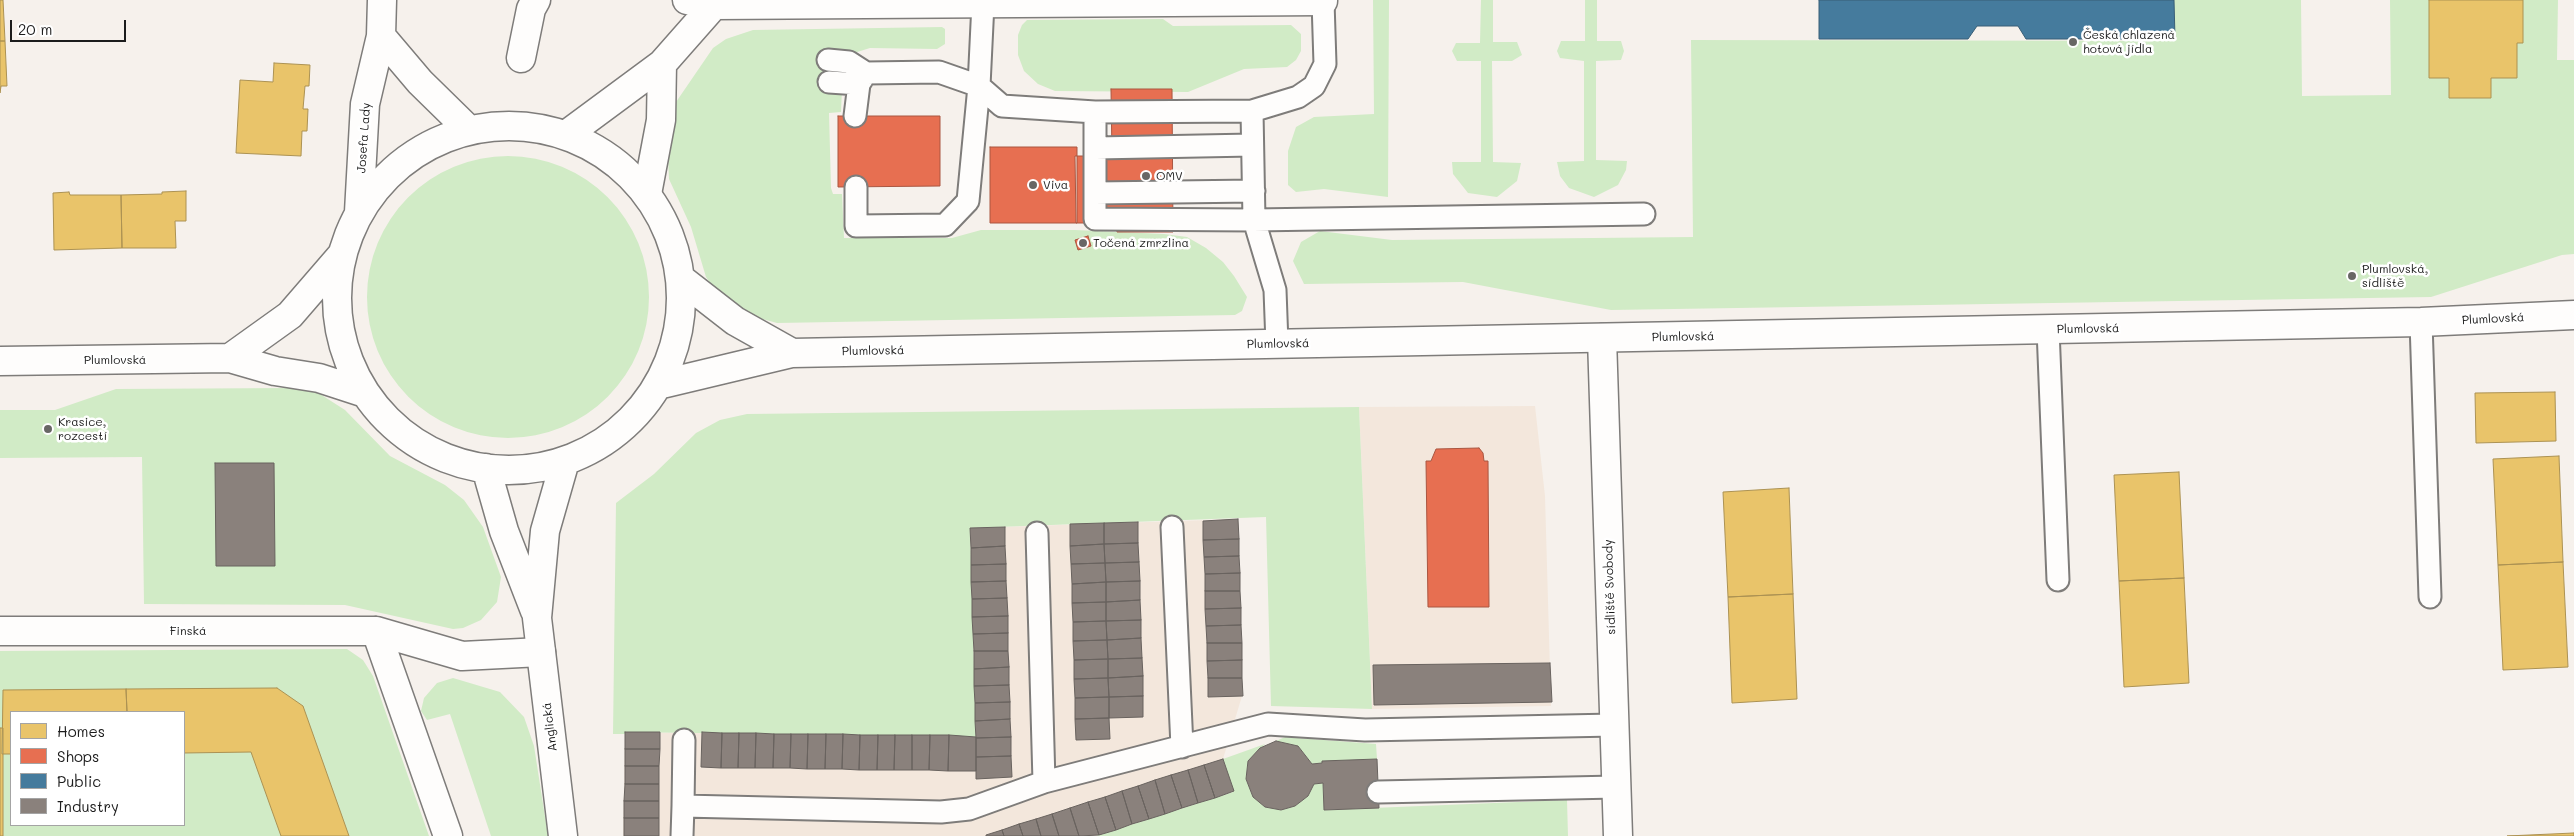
<!DOCTYPE html>
<html>
<head>
<meta charset="utf-8">
<style>
  body { margin:0 }
  #map { position:relative; width:2574px; height:836px; overflow:hidden; background:#f6f1ec; font-family:Mali,sans-serif }
  canvas { display:block }
  .legend { position:absolute; left:10px; top:711px; width:175px; height:115px; box-sizing:border-box; background:#fff; border:1px solid #a4a4a4; margin:0; padding:6px 9px; list-style:none; font-size:15px; color:#1c1c1c }
  .legend li { display:flex; align-items:center; gap:10px; height:25px }
  .legend b { width:25px; border:1px solid #a4a4a4 }
  .scale { position:absolute; left:10px; top:20px; width:116px; height:22px; box-sizing:border-box; border:2px solid #1c1c1c; border-top:0; padding-left:6px; font-size:15px; line-height:18px; white-space:nowrap; color:#1c1c1c; -webkit-text-stroke:4px #fff; paint-order:stroke }
</style>
</head>
<body>
<div id="map">
<canvas width="2574" height="836"></canvas>
<ul class="legend">
<li><b style="height:14px;background:#e9c46a"></b>Homes</li>
<li><b style="height:14px;background:#e76f51"></b>Shops</li>
<li><b style="height:14px;background:#457b9d"></b>Public</li>
<li><b style="height:14px;background:#8a817c"></b>Industry</li>
</ul>
<div class="scale">20 m</div>
</div>
<script>
const g = document.querySelector('canvas').getContext('2d');
g.lineJoin = 'round';
function paint(path, color) { g.fillStyle = color; g.fill(path, 'evenodd'); }
const shape = rows => new Path2D(rows.map(r => 'M' + r).join(''));
function stroke(path, color, width, dash) { g.strokeStyle = color; g.lineWidth = width; g.lineCap = dash ? 'butt' : 'round'; g.setLineDash(dash || []); g.stroke(path); }
function label(font, color, halo, rows, align = 'center') {
  g.font = font + ' Mali,sans-serif'; g.lineWidth = 5; g.setLineDash([]); g.textBaseline = 'middle'; g.strokeStyle = halo; g.fillStyle = color; for (const [text, x, y, turn = 0] of rows) {
    g.save(); g.translate(x, y); g.rotate((+turn || 0) * Math.PI / 180); g.textAlign = isNaN(turn) ? turn : align; if (halo) g.strokeText(text, 0, 0); g.fillText(text, 0, 0); g.restore();
  }
}
const built = shape([
  [1535,406,1545,496,1551,706,1372,709,1359,407],
  [1238,519,1242,696,1223,759,1234,791,1097,836,623,836,625,732,976,737,970,528]
]);
const green = shape([
  [1373,0,1389,0,1388,197,1324,189,1296,192,1288,185,1288,151,1296,127,1314,117,1374,114],
  [1481,0,1493,0,1493,42,1517,42,1522,55,1512,61,1492,61,1493,162,1521,163,1517,181,1497,197,1468,193,1453,174,1452,162,1481,162,1481,61,1457,61,1452,51,1456,43,1480,43],
  [1585,0,1597,0,1597,41,1621,41,1624,51,1621,60,1596,61,1596,160,1627,161,1626,170,1618,185,1594,197,1569,188,1560,176,1557,162,1584,161,1584,61,1560,58,1557,51,1561,41,1585,41],
  [2174,0,2301,0,2302,96,2391,95,2390,0,2558,0,2557,60,2574,60,2574,254,2562,255,2431,297,1611,310,1463,282,1304,284,1293,261,1301,242,1320,231,1392,240,1693,237,1691,40,2174,41],
  [1163,19,1173,26,1291,25,1301,34,1301,51,1296,60,1287,67,1244,69,1188,92,1055,91,1038,84,1024,71,1018,55,1018,35,1022,25,1027,20],
  [942,27,945,29,945,44,937,49,870,48,854,53,843,66,841,112,829,113,831,188,833,194,842,194,844,238,952,238,981,230,1075,230,1164,234,1187,237,1206,248,1223,262,1234,276,1247,297,1242,311,1235,315,777,323,748,315,718,295,706,277,691,227,669,179,667,136,674,105,713,48,726,39,753,30],
  '367 297a141 141 0 1 1 282 0a141 141 0 1 1-282 0Z',
  [290,388,303,389,320,394,345,410,390,456,445,485,464,500,483,527,501,577,497,602,481,620,463,628,453,629,345,605,144,604,142,457,0,458,0,410,55,410,116,389],
  [1359,407,1372,709,1271,706,1266,517,970,528,976,737,625,732,625,734,613,734,616,503,654,474,696,433,720,420,747,414],
  [347,649,363,660,373,676,429,836,0,836,0,651],
  [11,712,184,712,184,825,11,825],
  [453,678,500,692,524,717,534,746,548,836,491,836,450,714,427,720,421,711,424,698,437,683],
  [1285,737,1376,744,1377,759,1312,764,1298,746,1276,741],
  [1265,744,1248,761,1246,779,1253,797,1265,807,1281,810,1295,806,1308,796,1314,784,1323,783,1324,810,1567,800,1568,836,1096,836,1233,792,1223,759]
]);
const homes = shape([
  [0,0,3,0,5,41,0,41,0,0],
  [2429,0,2523,0,2523,43,2517,43,2517,78,2491,78,2491,98,2449,98,2449,78,2429,78,2429,0],
  [0,41,5,41,7,86,1,86,0,93,0,41],
  [274,63,310,65,309,86,305,86,303,109,308,109,307,131,302,131,301,156,236,153,240,80,273,82,274,63],
  [186,191,186,221,175,221,176,248,122,248,121,195,162,194,162,192,186,191],
  [69,192,70,195,121,195,122,248,54,250,53,193,69,192],
  [2555,392,2556,441,2476,443,2475,393,2555,392],
  [2559,456,2563,562,2498,565,2493,459,2559,456],
  [2179,472,2184,578,2119,581,2114,475,2179,472],
  [1789,488,1793,594,1728,597,1723,492,1789,488],
  [2563,562,2568,667,2503,670,2498,565,2563,562],
  [2184,578,2189,683,2124,687,2119,581,2184,578],
  [1793,594,1797,699,1732,703,1728,597,1793,594],
  [277,688,303,706,349,836,281,836,251,752,184,753,184,712,127,712,126,689,277,688],
  [126,689,127,712,11,712,11,754,2,754,3,690,126,689],
  [0,728,3,728,3,836,0,836,0,728],
  [2574,833,2574,836,2507,836,2574,833]
]);
const shops = shape([
  [1111,89,1172,89,1173,232,1117,232,1116,223,1076,223,1075,156,1112,156,1111,89],
  [838,116,940,116,940,186,838,187,838,116],
  [990,147,1077,147,1077,223,990,223,990,147],
  [1088,236,1091,246,1078,250,1075,240,1088,236],
  [1479,448,1483,453,1484,461,1488,461,1489,607,1428,607,1426,461,1431,461,1436,449,1479,448]
]);
const public = shape([
  [1819,0,2174,0,2175,39,2026,39,2018,26,1977,26,1968,39,1819,39,1819,0]
]);
const industry = shape([
  [215,463,274,463,275,566,216,566,215,463],
  [1238,519,1239,539,1203,540,1203,521,1238,519],
  [1138,522,1138,543,1104,544,1104,523,1138,522],
  [1104,523,1104,544,1070,546,1070,524,1104,523],
  [1005,527,1005,546,971,548,970,528,1005,527],
  [1239,539,1239,556,1204,557,1203,540,1239,539],
  [1138,543,1139,562,1105,563,1104,544,1138,543],
  [1104,544,1105,563,1071,564,1070,546,1104,544],
  [1005,546,1006,564,971,565,971,548,1005,546],
  [1239,556,1240,573,1205,574,1204,557,1239,556],
  [1139,562,1140,581,1106,582,1105,563,1139,562],
  [1105,563,1106,582,1072,584,1071,564,1105,563],
  [1006,564,1006,581,971,582,971,565,1006,564],
  [1240,573,1240,591,1205,591,1205,574,1240,573],
  [1006,581,1007,598,972,599,971,582,1006,581],
  [1140,581,1140,600,1106,602,1106,582,1140,581],
  [1106,582,1106,602,1072,603,1072,584,1106,582],
  [1205,591,1240,591,1241,608,1205,609,1205,591],
  [1007,598,1008,616,972,617,972,599,1007,598],
  [1140,600,1141,620,1106,621,1106,602,1140,600],
  [1106,602,1106,621,1073,622,1072,603,1106,602],
  [1241,608,1241,625,1206,626,1205,609,1241,608],
  [1008,616,1008,633,973,634,972,617,1008,616],
  [1141,620,1141,638,1107,640,1106,621,1141,620],
  [1106,621,1107,640,1073,641,1073,622,1106,621],
  [1241,625,1242,643,1207,643,1206,626,1241,625],
  [1008,633,1008,651,974,651,973,634,1008,633],
  [1141,638,1142,658,1108,659,1107,640,1141,638],
  [1107,640,1108,659,1074,660,1073,641,1107,640],
  [1207,643,1242,643,1242,660,1207,661,1207,643],
  [974,651,1008,651,1009,667,974,669,974,651],
  [1142,658,1143,676,1108,678,1108,659,1142,658],
  [1108,659,1108,678,1074,679,1074,660,1108,659],
  [1242,660,1242,678,1208,678,1207,661,1242,660],
  [1550,663,1552,702,1374,705,1373,665,1550,663],
  [1009,667,1009,685,974,686,974,669,1009,667],
  [1143,676,1143,696,1109,697,1108,678,1143,676],
  [1108,678,1109,697,1075,698,1074,679,1108,678],
  [1208,678,1242,678,1243,696,1208,697,1208,678],
  [1009,685,1010,702,975,703,974,686,1009,685],
  [1143,696,1143,717,1109,718,1109,697,1143,696],
  [1109,697,1109,718,1075,719,1075,698,1109,697],
  [1010,702,1010,719,975,721,975,703,1010,702],
  [1109,718,1110,739,1076,740,1075,719,1109,718],
  [1010,719,1011,737,976,738,975,721,1010,719],
  [625,732,660,732,660,749,625,749,625,732],
  [702,732,722,733,721,768,701,767,702,732],
  [722,733,739,733,738,768,721,768,722,733],
  [739,733,756,733,755,768,738,768,739,733],
  [756,733,774,734,773,768,755,768,756,733],
  [774,734,791,734,790,768,773,768,774,734],
  [791,734,808,734,807,769,790,768,791,734],
  [808,734,826,734,825,769,807,769,808,734],
  [826,734,843,734,842,769,825,769,826,734],
  [843,734,860,735,859,770,842,769,843,734],
  [860,735,878,735,877,770,859,770,860,735],
  [878,735,895,735,894,770,877,770,878,735],
  [895,735,912,735,912,770,894,770,895,735],
  [912,735,930,735,929,770,912,770,912,735],
  [930,735,949,735,948,771,929,770,930,735],
  [949,735,976,737,976,771,948,771,949,735],
  [1011,737,1011,756,976,757,976,738,1011,737],
  [1276,741,1298,746,1312,764,1322,763,1322,761,1377,759,1379,808,1324,810,1323,783,1314,784,1308,796,1295,806,1281,810,1265,807,1253,797,1246,779,1248,761,1260,748,1276,741],
  [625,749,660,749,659,766,625,766,625,749],
  [1011,756,1012,777,976,779,976,757,1011,756],
  [1223,759,1234,791,1215,798,1204,765,1223,759],
  [1204,765,1215,798,1198,803,1188,770,1204,765],
  [625,766,659,766,659,784,625,784,625,766],
  [1188,770,1198,803,1182,808,1171,775,1188,770],
  [1171,775,1182,808,1165,814,1155,780,1171,775],
  [1155,780,1165,814,1149,819,1138,786,1155,780],
  [625,784,659,784,659,801,624,801,625,784],
  [1138,786,1149,819,1132,824,1122,791,1138,786],
  [1122,791,1132,824,1116,830,1105,797,1122,791],
  [1105,797,1116,830,1099,835,1088,802,1105,797],
  [624,801,659,801,659,818,624,818,624,801],
  [1088,802,1099,835,1079,836,1070,808,1088,802],
  [1070,808,1079,836,1059,836,1052,814,1070,808],
  [1052,814,1059,836,1041,836,1036,819,1052,814],
  [624,818,659,818,659,836,624,836,624,818],
  [1036,819,1041,836,1023,836,1019,824,1036,819],
  [1019,824,1023,836,1004,836,1002,830,1019,824],
  [1002,830,1004,836,986,836,986,835,1002,830]
]);
const lane = shape([
  [983,3,979,86,1002,106,1095,112,1095,219,1254,220,1644,214],
  [828,60,849,62,866,73],
  [829,82,859,84],
  [1252,111,1254,220,1275,290,1277,344],
  [1095,112,1252,111,1298,97,1314,86,1325,64,1323,1],
  [855,116,859,84,866,73,939,72,979,86,968,201,945,225,856,226,856,187],
  [1096,148,1252,145],
  [1095,193,1254,191],
  [2421,322,2430,597],
  [2048,329,2058,580],
  [1172,527,1182,747],
  [1037,533,1044,782],
  [684,740,683,806,941,812,969,809,1044,782,1268,724,1365,730,1614,725],
  [1378,792,1616,787],
  [682,836,683,806]
]);
const street = shape([
  [687,0,714,5,1323,1],
  [521,58,531,9,536,0],
  [566,135,662,64,714,5],
  [647,194,661,120,662,64],
  [1602,338,1618,836],
  [0,631,376,631,462,656,541,652],
  [376,631,448,836]
]);
const secondary = shape([
  [381,36,420,82,469,130],
  '337 298a172 172 0 1 1 344 0a172 172 0 1 1-344 0Z',
  [359,212,365,104,381,36,382,0],
  [681,279,735,321,792,353],
  [230,358,290,315,341,256],
  [0,361,230,358,275,371,319,378,365,393],
  [658,385,792,353,2421,322,2574,315],
  [486,468,504,531,535,611],
  [563,836,537,618,545,531,565,461]
]);
const markers = [
  [2073,42,5,"#686765"],
  [1146,176,5,"#686765"],
  [1033,185,5,"#686765"],
  [1083,243,5,"#686765"],
  [2352,276,5,"#686765"],
  [48,429,5,"#686765"]
];
const poiNames = [
  ["Česká chlazená",2083,35],
  ["hotová jídla",2083,49],
  ["OMV",1156,176],
  ["Viva",1043,185],
  ["Točená zmrzlina",1093,243],
  ["Plumlovská,",2362,269],
  ["sídliště",2362,283],
  ["Krasice,",58,422],
  ["rozcestí",58,436]
];
const streetNames = [
  ["Josefa Lady",364,138,-86],
  ["Plumlovská",2493,319,-3],
  ["Plumlovská",2088,329,-1],
  ["Plumlovská",1683,337,-1],
  ["Plumlovská",1278,344,-1],
  ["Plumlovská",873,351,-1],
  ["Plumlovská",115,360],
  ["sídliště Svobody",1610,587,-92],
  ["Finská",188,631],
  ["Anglická",550,727,-97]
];
paint(built, '#f3e7dc');
paint(green, '#d1ebc6');
paint(homes, '#e9c46a');
stroke(homes, '#ac9253', 1);
paint(shops, '#e76f51');
stroke(shops, '#aa5641', 1);
paint(public, '#457b9d');
stroke(public, '#395e76', 1);
paint(industry, '#8a817c');
stroke(industry, '#69635f', 1);
stroke(lane, '#7e7c7a', 25);
stroke(street, '#7e7c7a', 31);
stroke(secondary, '#7e7c7a', 31);
stroke(lane, '#fefdfc', 21);
stroke(street, '#fefdfc', 28);
stroke(secondary, '#fefdfc', 28);
for (const [x, y, r, color] of markers) { const dot = new Path2D(); dot.arc(x, y, r, 0, 2 * Math.PI); g.fillStyle = color; g.fill(dot); stroke(dot, '#fff', 2); }
label('12px', '#1c1c1c', '#fff', poiNames, 'left');
label('12px', '#1c1c1c', '#fff', streetNames);
</script>
</body>
</html>
